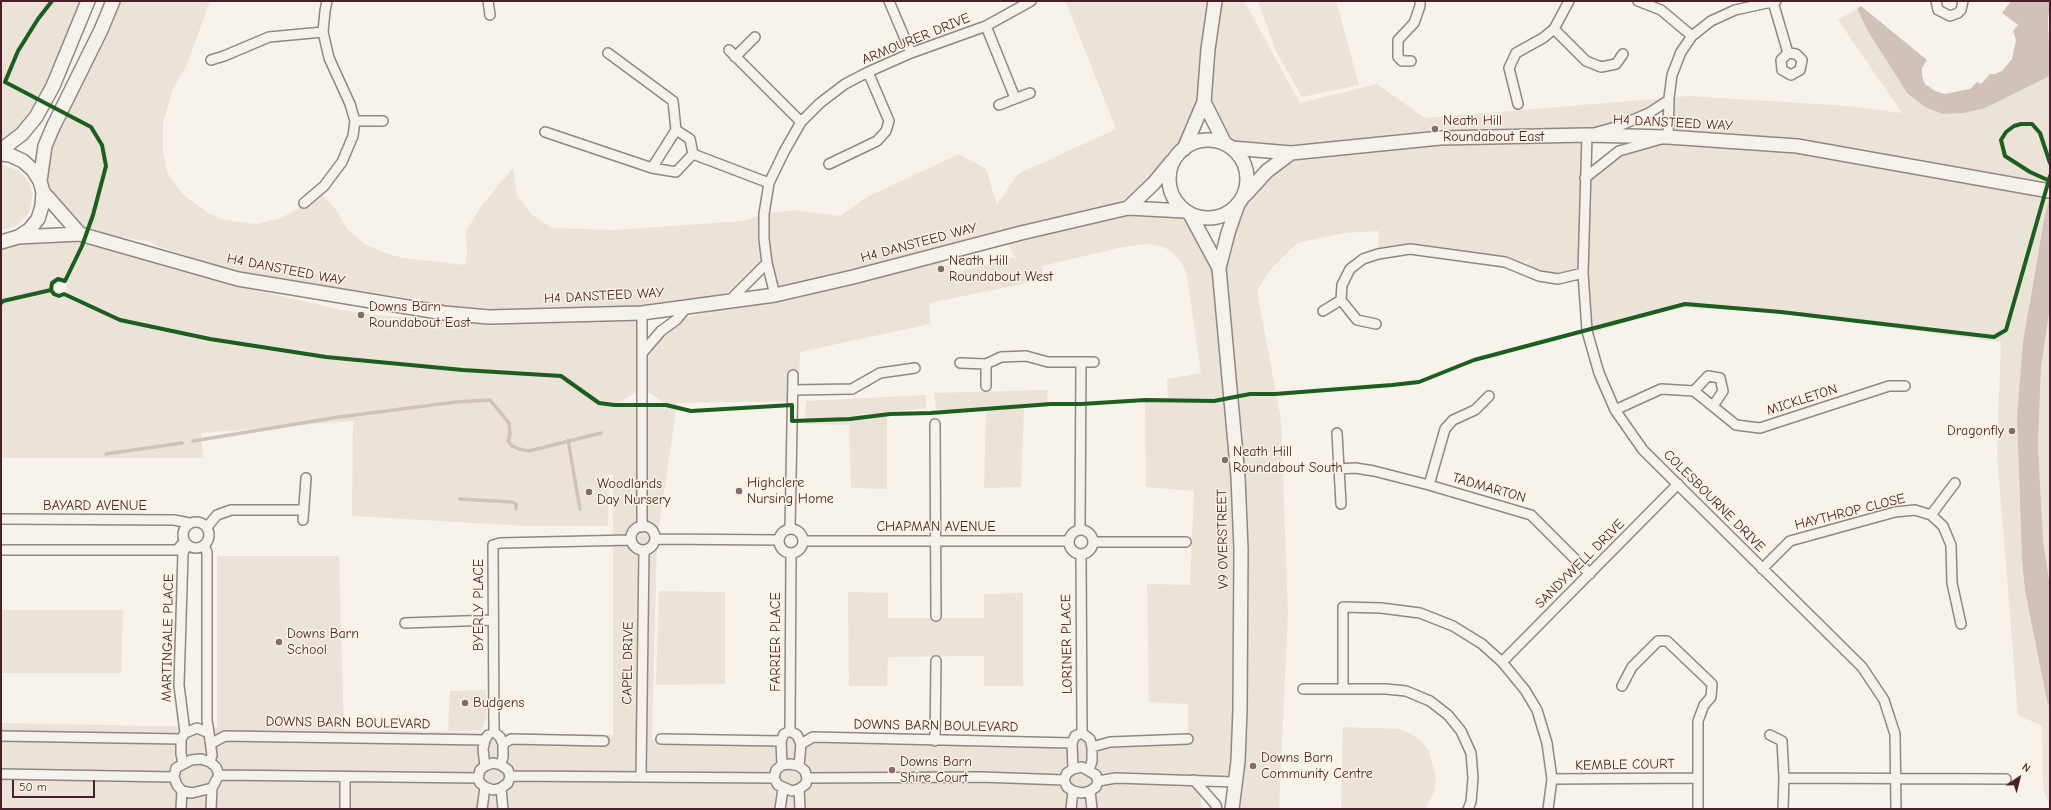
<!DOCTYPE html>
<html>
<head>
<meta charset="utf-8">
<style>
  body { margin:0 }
  #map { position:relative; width:2051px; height:810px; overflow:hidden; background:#f7f3ea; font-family:"Comic Neue",sans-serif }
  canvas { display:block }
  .frame { position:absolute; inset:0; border:2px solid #4a1f2b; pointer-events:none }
  .north { position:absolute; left:1999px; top:758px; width:40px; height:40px; -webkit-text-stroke:3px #fcf5e5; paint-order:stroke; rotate:35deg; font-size:11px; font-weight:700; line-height:16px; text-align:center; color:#4a1f2b }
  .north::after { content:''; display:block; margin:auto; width:14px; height:18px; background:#4a1f2b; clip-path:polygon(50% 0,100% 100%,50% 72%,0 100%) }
  .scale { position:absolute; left:12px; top:780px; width:83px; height:18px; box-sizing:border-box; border:2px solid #4a1f2b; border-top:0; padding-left:5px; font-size:12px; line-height:14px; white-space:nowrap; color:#4a1f2b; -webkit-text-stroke:3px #fcf5e5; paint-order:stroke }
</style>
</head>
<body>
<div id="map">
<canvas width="2051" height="810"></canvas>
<div class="frame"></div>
<div class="north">N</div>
<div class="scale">50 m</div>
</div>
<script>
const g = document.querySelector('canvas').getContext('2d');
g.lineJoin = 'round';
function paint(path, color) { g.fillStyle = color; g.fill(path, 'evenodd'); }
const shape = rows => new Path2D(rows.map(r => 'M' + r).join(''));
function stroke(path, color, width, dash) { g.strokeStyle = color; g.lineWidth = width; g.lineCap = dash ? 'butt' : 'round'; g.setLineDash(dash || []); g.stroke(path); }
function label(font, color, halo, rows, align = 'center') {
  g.font = font + ' "Comic Neue",sans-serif'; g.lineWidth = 3; g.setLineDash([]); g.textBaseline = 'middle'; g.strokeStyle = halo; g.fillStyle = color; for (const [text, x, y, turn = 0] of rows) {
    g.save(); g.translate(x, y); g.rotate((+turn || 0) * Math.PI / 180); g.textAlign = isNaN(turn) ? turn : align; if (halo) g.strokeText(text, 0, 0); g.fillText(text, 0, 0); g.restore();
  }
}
const built = shape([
  [570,474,609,475,608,526,527,526,527,508],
  [217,556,339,556,344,731,217,728],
  [486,690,486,719,481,731,448,731,450,691]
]);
const green = shape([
  [1,1,88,1,36,117,1,150],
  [113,1,210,1,186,67,173,88,163,123,163,150,167,172,182,194,208,213,225,220,256,224,281,218,298,209,318,190,337,211,348,230,365,244,385,253,403,258,465,265,467,253,466,231,482,205,513,168,517,195,532,215,552,228,614,230,743,221,764,214,793,210,840,216,867,197,959,154,986,169,997,205,1018,174,1116,129,1068,7,1064,1,1244,1,1300,103,1377,84,1425,118,1689,96,1849,106,1902,113,1838,20,1857,9,1869,33,1907,93,1985,108,2050,76,2050,197,2044,219,2029,304,2017,417,2022,560,2025,591,2047,701,2050,709,2050,809,2043,788,2042,726,2018,715,1997,453,2001,342,1752,310,1676,308,1588,334,1583,273,1539,276,1524,265,1535,257,1524,263,1424,250,1378,254,1379,231,1344,233,1297,243,1269,271,1257,291,1281,420,1288,613,1279,809,1232,809,1235,782,1197,780,1203,809,1,809,1,723,613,735,613,475,570,474,569,509,527,508,527,526,352,516,353,421,201,433,203,458,1,458,1,242,79,234,43,192,45,146],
  [1669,99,1668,137,1619,151,1585,178,1588,135,1649,113],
  [1204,103,1232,148,1290,153,1238,204,1219,267,1185,211,1128,207,1184,149],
  [89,227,115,236,153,242,155,245,202,261,266,278,332,289,421,299,444,313,443,320,377,315,342,310,221,282,87,243,82,247,90,236],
  [1001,227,1004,237,1015,257,1016,262,1014,257,958,272,932,256,989,241],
  [1147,244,1164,247,1173,253,1182,263,1187,275,1201,373,1167,379,1168,400,1177,401,1145,400,1146,487,1194,491,1190,585,1147,584,1149,702,1188,704,1188,739,935,741,813,737,652,739,657,542,677,403,790,401,799,386,800,352,930,324,929,303,1023,284,1043,272,1042,266,1123,247],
  [768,263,775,295,676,320,643,351,642,313,703,300,740,288],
  [55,280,62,280,67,285,66,293,62,296,57,296,51,290,51,286],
  [643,388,664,403,615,405],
  [1258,1,1336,1,1359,85,1302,97,1276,51],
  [1,165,18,170,26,178,31,188,32,199,30,210,24,219,16,226,1,230],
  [2050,307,2050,587,2043,540,2038,445,2041,367],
  [1047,390,1048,406,1024,408,1021,487,984,488,986,412,936,409,934,393],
  [926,395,926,408,887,412,887,489,851,488,849,425,805,424,806,401],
  [659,591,725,592,725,684,656,685],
  [848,592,888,593,888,618,984,618,984,594,1023,593,1023,686,984,686,984,656,888,657,887,686,849,686],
  [1,610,123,610,121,673,1,673],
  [1343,727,1399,729,1411,734,1422,742,1429,751,1436,778,1434,792,1425,809,1341,809]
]);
const water = shape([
  [2011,1,2050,1,2048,21,2050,76,1985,108,1964,113,1943,114,1925,107,1907,93,1869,33,1857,9,1861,6,1927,60,1922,68,1922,76,1925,84,1935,91,1944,94,1970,89,1977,82,1981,84,1990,74,1995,74,2002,71,2012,59,2016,40,2013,31,2018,25,2002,13],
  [2050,196,2050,307,2041,367,2038,445,2043,540,2050,587,2050,709,2047,701,2025,591,2022,560,2017,417,2023,342,2044,219]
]);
const stream = shape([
  [568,440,580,509],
  [193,441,339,417,456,402,490,400,509,423,510,434,508,441,512,446,519,449,529,451,601,433],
  [106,454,182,443],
  [460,499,512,502,516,504,516,509]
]);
const street = shape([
  [488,1,490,15],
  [889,1,911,53],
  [1638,1,1661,10,1692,36],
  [1936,1,1938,10,1950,16,1958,13,1961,10,1963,1],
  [1773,2,1788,53,1781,60,1782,70,1791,75,1800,70,1802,60,1796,54,1788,53],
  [986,26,1015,98],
  [1554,29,1569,1],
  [729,50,801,122],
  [608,53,673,101,676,130,690,139,693,154],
  [735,57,755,37],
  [211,60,224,56,269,37,323,32],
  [1411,61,1402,61,1398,57,1398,40,1414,23,1420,6,1420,1],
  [1669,100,1649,113,1619,126,1587,135,1583,273,1587,331,1599,373,1615,410,1643,450,1862,667,1884,700,1895,734,1896,809],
  [1518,104,1509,68,1516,53,1543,38,1554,29,1586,61,1601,67,1616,64,1623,54],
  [999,105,1030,93],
  [355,121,383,121],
  [545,132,652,168,676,172,693,154,769,183],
  [829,164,877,141,886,131,889,121,868,72],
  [652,168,676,130],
  [1585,178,1619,151,1668,137,1669,98,1672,75,1681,52,1692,36,1711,21,1735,10,1776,1],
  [304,203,324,186,342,162,353,136,355,121,350,104,329,58,323,32,325,11,327,1],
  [775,295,767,263,764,239,764,214,769,183,784,152,801,122,820,103,845,84,868,72,911,53,986,26,1031,1],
  [729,301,767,263],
  [1323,311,1341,300],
  [642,313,642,527],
  [1376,324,1357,320,1341,300,1342,285,1350,269,1363,259,1378,254,1410,249,1505,262,1539,276,1558,279,1583,273],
  [643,352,661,331,676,320,687,307],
  [960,363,986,364,1001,357,1026,356,1048,362,1094,362],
  [986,386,986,364],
  [793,390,852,389,880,373,915,368],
  [1694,391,1708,376,1720,378,1723,391,1713,406],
  [1615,410,1661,389,1694,391,1736,425,1760,428,1889,386,1905,386],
  [935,424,936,616],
  [1337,433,1341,504],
  [1339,469,1355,468,1374,471,1429,485,1531,515,1590,574],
  [1429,485,1445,429,1453,420,1475,410,1489,396],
  [1931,515,1955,483],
  [1,519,174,520,189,523],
  [303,520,306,478],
  '183 535a13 13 0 1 1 26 0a13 13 0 1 1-26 0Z',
  '631 538a12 12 0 1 1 24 0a12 12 0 1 1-24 0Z',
  [207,527,217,515,231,510,304,510],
  [790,528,793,375],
  '779 541a12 12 0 1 1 24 0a12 12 0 1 1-24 0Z',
  [1080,529,1081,363],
  '1069 542a12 12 0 1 1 24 0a12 12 0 1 1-24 0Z',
  [655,539,779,540],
  [803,541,1069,541],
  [1093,542,1186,542],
  [204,545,207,552,207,720,209,733],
  [1,550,177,550,184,542],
  [1081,554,1082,733],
  [1762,569,1790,541,1895,512,1915,510,1931,515,1943,526,1951,545,1952,583,1961,624],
  [405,623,492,620],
  [1502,662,1678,484],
  [1622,686,1632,667,1658,641,1667,641,1712,684,1711,697,1704,705,1698,721,1698,809],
  [1343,688,1343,607,1381,608,1420,613,1453,626,1482,644,1502,662,1525,690,1537,710,1547,743,1552,779,1548,809],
  [1303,689,1386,689,1406,691,1430,701,1448,715,1461,731,1471,753,1473,778,1471,802,1468,809],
  [790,731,791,553],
  [494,732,493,545,500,543,631,540],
  [494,732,500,737,503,744,503,757,501,765],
  [185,733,179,685,183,553,187,545],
  [1770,735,1782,741,1784,778,1783,809],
  [1,736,181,739],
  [661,739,781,741],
  [935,741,936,661],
  [212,743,225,736,485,740],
  [503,744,511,739,604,741],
  [801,744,813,737,1072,743],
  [1092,747,1110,742,1188,739],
  [201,759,210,762,216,767,219,775,212,788,192,793,182,791,177,785,174,777,176,768,191,760,201,759],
  [183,763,181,754,181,739,185,733,197,728,209,733,212,755,210,762],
  [493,763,501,765,508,770,510,776,508,783,501,788,493,790,485,787,480,783,478,778,480,770,485,766,493,763],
  [790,764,799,766,805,771,807,778,806,784,799,789,792,791,778,785,774,778,776,770,782,765,790,764],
  [782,765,781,741,784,734,790,731,797,735,801,744,799,766],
  [485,766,483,749,485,740,488,735],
  [1082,767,1096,775,1098,781,1096,787,1090,791,1082,793,1073,791,1067,787,1064,780,1067,773,1073,769,1082,767],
  [1073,769,1072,743,1075,736,1082,733,1090,739,1092,747,1092,761,1089,770],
  [1,774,174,777],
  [219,775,478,778],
  [510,776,774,778],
  [641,776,644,551],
  [807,778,981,777,1064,780],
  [1784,778,2006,779],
  [1552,779,1698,778],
  [1194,780,1216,805,1217,809],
  [1098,781,1116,778,1235,782],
  [501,788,503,809],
  [799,789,800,809],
  [1090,791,1092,809],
  [181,809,182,791],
  [211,809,212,788],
  [345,809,345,777],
  [482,809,485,787],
  [780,809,783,789],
  [1071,809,1073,791]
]);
const secondary = shape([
  [1204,102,1225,144],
  '1169 179a39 39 0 1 1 78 0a39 39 0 1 1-78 0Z',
  [1232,148,1291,153,1440,138,1587,135,1668,137,1797,146,2050,191],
  [1184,149,1204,102,1208,49,1215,1],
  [1,150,22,134,36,117,53,86,88,1],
  [1,154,10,155,23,161,33,170,40,181,43,192,42,206,38,219,29,230,18,237,1,242],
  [40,181,45,146,53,127,101,30,113,1],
  [43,192,80,234],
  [1245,195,1267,171,1291,153],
  [1128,208,1154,183,1172,161],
  [1190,214,1219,268],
  [18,237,80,234,238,279,444,313,489,317,642,313,775,295,853,277,1021,233,1128,208,1185,211],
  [1232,809,1238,761,1240,710,1241,549,1238,477,1219,268,1228,233,1238,204]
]);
const cycleway = shape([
  [52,1,38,19,18,51,5,82,91,127,102,145,106,166,93,215,82,246,65,281,58,279,52,283,51,290,54,294,59,296,64,294,120,320,210,339,326,357,463,370,561,376,599,403,614,405,666,405,691,411,792,405,792,421,850,419,890,414,931,413,1051,404,1081,404,1145,400,1214,401,1250,394,1275,394,1392,385,1419,382,1474,360,1685,304,1781,312,1994,337,2006,330,2050,176],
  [2050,163,2040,133,2032,124,2021,124,2014,126,2006,132,2001,140,2005,156,2030,172,2050,181],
  [1,303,3,301,51,290]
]);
const markers = [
  [1435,129,4,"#87696e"],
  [941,269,4,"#87696e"],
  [361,315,4,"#87696e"],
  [2012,431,4,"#87696e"],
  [1225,460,4,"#87696e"],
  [739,491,4,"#87696e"],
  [589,492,4,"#87696e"],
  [279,642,4,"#87696e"],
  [465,703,4,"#87696e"],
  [1253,766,4,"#87696e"],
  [892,770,4,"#87696e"]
];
const streetNames = [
  ["ARMOURER DRIVE",916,39,-22],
  ["H4 DANSTEED WAY",1673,123,3],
  ["H4 DANSTEED WAY",919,243,-15],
  ["H4 DANSTEED WAY",286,270,11],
  ["H4 DANSTEED WAY",604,296,-3],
  ["MICKLETON",1802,400,-18],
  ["TADMARTON",1489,488,16],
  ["COLESBOURNE DRIVE",1714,501,45],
  ["BAYARD AVENUE",95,506],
  ["HAYTHROP CLOSE",1850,512,-14],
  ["CHAPMAN AVENUE",936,527],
  ["V9 OVERSTREET",1223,539,-91],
  ["SANDYWELL DRIVE",1580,564,-45],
  ["BYERLY PLACE",479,605,-90],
  ["MARTINGALE PLACE",168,638,-89],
  ["FARRIER PLACE",776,642,-90],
  ["LORINER PLACE",1067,644,-91],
  ["CAPEL DRIVE",628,663,-89],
  ["DOWNS BARN BOULEVARD",348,723,1],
  ["DOWNS BARN BOULEVARD",936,726,1],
  ["KEMBLE COURT",1625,765,-1]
];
const poiNames = [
  ["Neath Hill",1443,121],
  ["Roundabout East",1443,137],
  ["Neath Hill",949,261],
  ["Roundabout West",949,277],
  ["Downs Barn",369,307],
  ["Roundabout East",369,323],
  ["Dragonfly",2004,431,"right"],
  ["Neath Hill",1233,452],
  ["Roundabout South",1233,468],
  ["Highclere",747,483],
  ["Nursing Home",747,499],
  ["Woodlands",597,484],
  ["Day Nursery",597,500],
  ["Downs Barn",287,634],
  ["School",287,650],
  ["Budgens",473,703],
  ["Downs Barn",1261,758],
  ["Community Centre",1261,774],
  ["Downs Barn",900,762],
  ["Shire Court",900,778]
];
paint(built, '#ebe3d9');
paint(green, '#ebe2d8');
paint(water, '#d0c1ba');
stroke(stream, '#d0c1ba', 3.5);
stroke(street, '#908684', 12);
stroke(secondary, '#908684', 16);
stroke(street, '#f5f2ec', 9);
stroke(secondary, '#f5f2ec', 13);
stroke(cycleway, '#1b5e20', 4);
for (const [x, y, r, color] of markers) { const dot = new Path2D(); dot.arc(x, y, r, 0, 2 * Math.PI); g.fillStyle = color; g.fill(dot); stroke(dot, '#fcf5e5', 1.5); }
label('14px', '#4a1f2b', '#fcf5e5', streetNames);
label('14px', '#4a1f2b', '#fcf5e5', poiNames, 'left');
</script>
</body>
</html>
